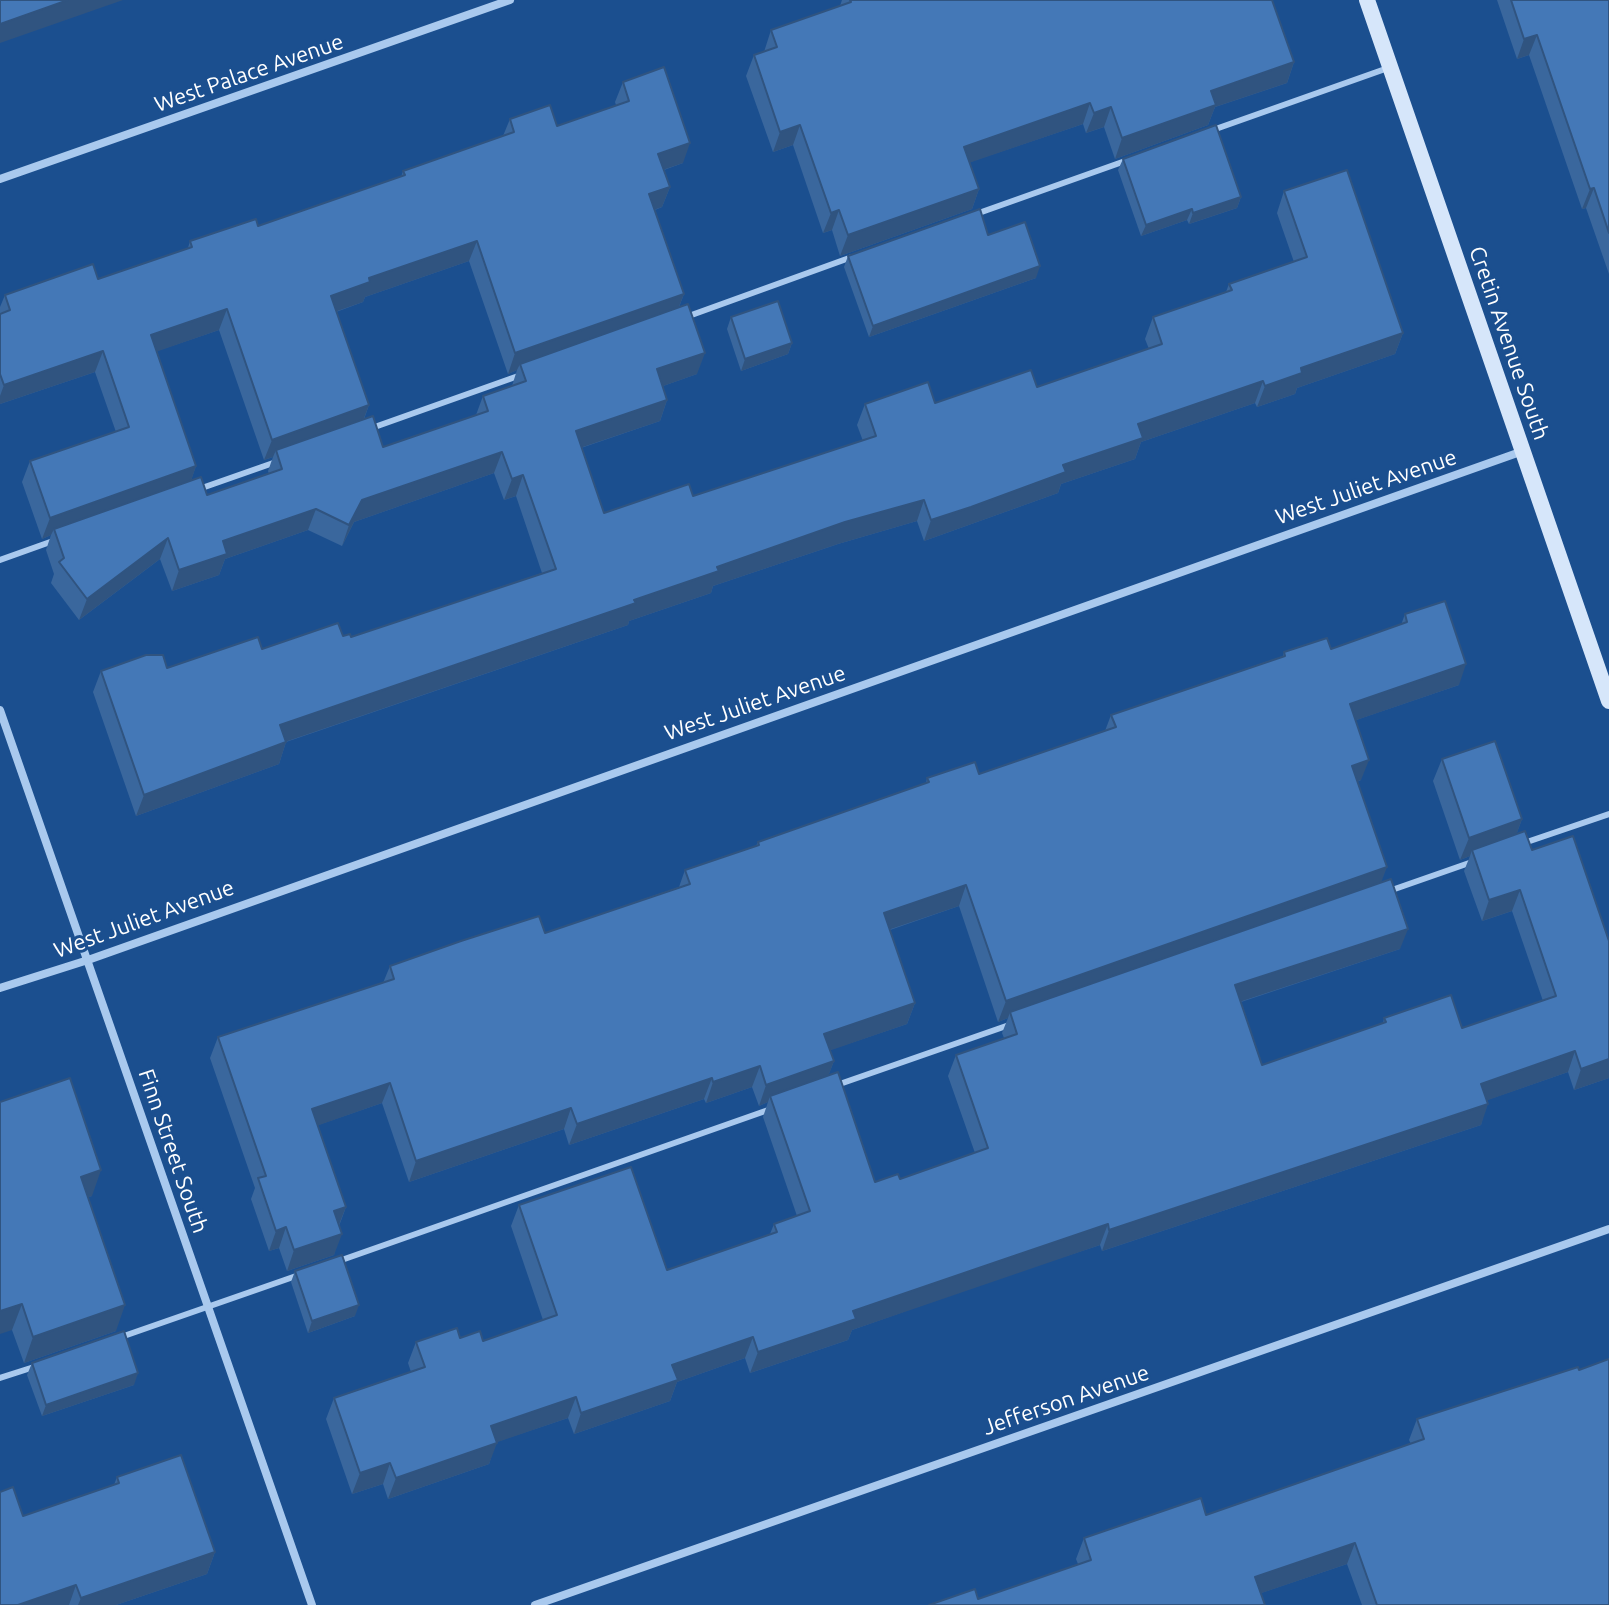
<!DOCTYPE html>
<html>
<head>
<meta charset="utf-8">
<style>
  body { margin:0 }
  canvas { display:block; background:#1b4f8f }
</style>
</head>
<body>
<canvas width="1609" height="1605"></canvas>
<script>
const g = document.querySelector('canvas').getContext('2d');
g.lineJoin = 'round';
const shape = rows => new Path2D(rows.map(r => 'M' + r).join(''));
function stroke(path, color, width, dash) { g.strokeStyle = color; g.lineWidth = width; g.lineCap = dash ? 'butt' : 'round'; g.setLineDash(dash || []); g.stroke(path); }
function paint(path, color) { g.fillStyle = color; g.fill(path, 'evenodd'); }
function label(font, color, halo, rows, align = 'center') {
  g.font = font + ' Ubuntu,sans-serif'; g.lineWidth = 6; g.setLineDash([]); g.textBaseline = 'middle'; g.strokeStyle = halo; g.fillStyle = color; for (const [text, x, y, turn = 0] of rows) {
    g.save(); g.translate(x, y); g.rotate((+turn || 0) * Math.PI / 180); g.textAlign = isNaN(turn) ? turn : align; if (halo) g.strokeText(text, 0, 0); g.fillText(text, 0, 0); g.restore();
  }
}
const lane = shape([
  [1210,131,1388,68],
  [976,214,1128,160],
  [686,317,852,257],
  [369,429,521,375],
  [199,489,276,462],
  [0,560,53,541],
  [1524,843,1609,814],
  [1389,891,1472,862],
  [834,1086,1012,1024],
  [336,1262,771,1109],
  [121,1337,299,1275],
  [0,1378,34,1367]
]);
const street = shape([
  [0,179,510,0],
  [0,710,312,1605],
  [0,988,88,960,1523,451],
  [535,1605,1609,1229]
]);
const secondary = shape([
  [1367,0,1609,701]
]);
const wall = shape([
  [842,0,1272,0,1294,62,1287,83,1215,107,1208,125,1115,159,1104,127,1086,133,1083,124,970,162,979,189,972,209,840,256,832,230,823,233,793,145,773,152,746,76,754,55,764,52,771,30,840,6],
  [1497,0,1609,0,1609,274,1586,208,1582,209,1529,55,1517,59],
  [623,82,683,163,664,170,670,187,662,207,655,210,684,294,679,307,697,374,663,386,667,400,660,421,581,448,604,513,693,496,863,441,857,425,865,404,935,403,1037,387,1149,349,1145,339,1153,317,1226,292,1229,284,1294,262,1277,213,1284,191,1403,333,1395,354,1297,388,1295,394,1257,407,1255,403,1141,442,1135,459,1061,484,1058,493,924,541,917,521,838,544,713,586,711,593,629,621,628,625,286,742,279,764,136,816,93,692,101,671,167,668,262,649,343,636,351,637,542,573,516,496,504,500,494,473,354,522,342,546,308,530,225,559,219,575,172,591,160,559,79,620,51,583,54,574,46,550,51,535,42,539,22,482,30,461,116,432,95,372,0,404,0,307,5,295,98,279,188,248,190,241,258,226,401,177,403,171,503,136,510,119,557,126,616,105,615,102],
  [469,261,508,374,517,370,512,386,483,396,476,415,383,447,364,419,369,405,336,312,363,302,365,297],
  [219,330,264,460,273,457,268,471,269,474,207,495,191,480,196,466,157,351],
  [1123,159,1241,197,1237,208,1189,224,1187,220,1141,236,1118,170],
  [988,235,1036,278,869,337,844,267,848,256],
  [731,317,792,343,788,354,741,371,727,329],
  [1405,614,1459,685,1356,720,1361,780,1357,782,1381,882,1400,949,1241,1002,1262,1065,1383,1023,1384,1018,1462,1028,1543,1001,1512,911,1482,921,1464,871,1470,856,1460,860,1433,781,1442,759,1522,819,1516,835,1609,1078,1574,1090,1568,1072,1487,1100,1481,1125,1102,1251,1100,1245,1000,1278,852,1330,848,1340,750,1373,745,1358,677,1382,670,1401,574,1434,568,1418,496,1442,489,1464,388,1499,383,1484,352,1494,326,1419,334,1398,411,1372,408,1363,416,1342,460,1338,483,1341,543,1320,511,1226,519,1205,667,1270,770,1234,774,1224,797,1216,763,1117,768,1102,759,1106,752,1087,706,1103,704,1099,569,1145,564,1129,409,1182,382,1103,318,1125,346,1207,339,1226,334,1255,287,1271,279,1248,269,1251,251,1199,255,1188,210,1058,218,1037,383,983,390,966,545,933,679,887,685,870,756,846,758,842,926,783,927,778,979,774,1105,731,1111,715,1283,656,1284,652,1331,649,1401,625],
  [959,906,998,1022,1008,1018,1002,1033,1004,1038,956,1055,948,1076,975,1153,900,1179,875,1182,828,1076,834,1061,830,1050,907,1024,915,1003,890,930],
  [0,1102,92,1196,88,1197,116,1331,24,1363,12,1330],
  [295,1271,355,1316,308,1333,291,1282],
  [32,1363,134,1385,42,1416,27,1375],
  [1417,1419,1609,1605,1362,1605,1347,1564,1261,1593,978,1599,1078,1564,1076,1559,1084,1538,1206,1515,1411,1444,1409,1440],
  [117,1477,215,1552,207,1574,116,1605,0,1605,23,1516,114,1485]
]);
const shadedWall = shape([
  [68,0,123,0,0,43,0,24],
  [1537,35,1529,55,1517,59,1524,39],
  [1294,62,1287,83,1215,107,1208,125,1115,159,1122,138,1211,91],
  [1090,103,1083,124,957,167,964,147],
  [1111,107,1104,127,1086,133,1094,113],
  [800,125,793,145,773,152,780,132],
  [690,143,683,163,651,174,658,154],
  [670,187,662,207,642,214,649,194],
  [1594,188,1586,208,1582,209,1590,189],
  [979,189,972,209,840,256,848,235],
  [1241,197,1237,208,1189,224,1193,213],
  [1192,209,1187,220,1141,236,1146,225],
  [839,210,832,230,823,233,831,213],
  [477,241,469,261,365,297,363,302,323,316,331,296,369,278],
  [1040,266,1036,278,869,337,873,326],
  [684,294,676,314,520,364,517,370,508,374,515,353],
  [227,309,219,330,144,356,151,335],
  [1403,333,1395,354,1297,388,1295,394,1257,407,1265,386,1301,368],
  [792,343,788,354,741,371,745,359],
  [103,351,95,372,0,404,0,396,4,385],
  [705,353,697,374,649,391,657,369],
  [1263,381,1255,403,1141,442,1135,459,1061,484,1058,493,924,541,931,520,1063,465,1138,424],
  [667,400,660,421,568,452,576,431],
  [369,405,361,426,276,450,273,457,264,460,272,440],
  [502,452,494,473,354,522,342,546,349,525,362,500],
  [196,466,189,487,54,529,51,535,42,539,50,518],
  [523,475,516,496,504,500,512,479],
  [924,500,917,521,838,544,713,586,711,593,629,621,628,625,273,746,280,725,634,600,717,567,845,522],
  [316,509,308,530,225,559,219,575,172,591,179,570,223,541],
  [168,538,160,559,79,620,87,599],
  [1466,664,1459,685,1342,725,1350,704],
  [286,742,279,764,136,816,144,795],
  [1369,760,1361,780,1344,786,1352,766],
  [1522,819,1514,841,1472,850,1470,856,1460,860,1469,838],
  [1387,867,1379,888,1010,1012,1008,1018,998,1022,1006,1001],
  [966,885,959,906,876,934,884,913],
  [1520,890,1512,911,1482,921,1489,900],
  [1408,929,1400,949,1227,1006,1235,985],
  [915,1003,907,1024,817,1055,824,1034],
  [1575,1051,1568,1072,1474,1105,1481,1084],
  [1609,1059,1609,1078,1574,1090,1581,1069],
  [834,1061,826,1082,770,1096,768,1102,759,1106,766,1085],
  [760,1066,752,1087,706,1103,713,1082],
  [712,1078,704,1099,569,1145,577,1124],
  [390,1083,382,1103,305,1130,312,1109],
  [1488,1104,1481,1125,1102,1251,1109,1230],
  [571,1108,564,1129,409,1182,416,1161],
  [101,1170,92,1196,72,1203,81,1177],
  [346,1207,338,1227,334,1211],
  [1108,1224,1100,1245,852,1330,848,1340,750,1373,758,1352,853,1311],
  [286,1227,279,1248,269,1251,276,1231],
  [342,1234,334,1255,287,1271,294,1250],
  [22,1304,12,1330,0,1334,0,1311],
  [125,1305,116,1331,24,1363,33,1337],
  [359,1305,355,1316,308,1333,312,1321],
  [753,1337,745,1358,677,1382,670,1401,574,1434,581,1413,672,1365],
  [138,1373,134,1385,42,1416,46,1405],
  [576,1397,568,1418,483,1447,491,1426],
  [497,1443,489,1464,388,1499,396,1478],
  [390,1463,383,1484,352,1494,360,1473],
  [1355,1543,1347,1564,1247,1598,1255,1577],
  [215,1552,207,1574,116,1605,78,1605,81,1598],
  [76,1585,69,1605,18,1605]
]);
const building = shape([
  [0,0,68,0,0,24,0,0],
  [850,0,1272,0,1294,62,1211,91,1216,105,1122,138,1111,107,1094,113,1090,103,964,147,979,189,848,235,839,210,831,213,800,125,780,132,754,55,777,47,771,30,851,2,850,0],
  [1511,0,1609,0,1609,233,1594,188,1590,189,1537,35,1524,39,1511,0],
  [664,67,690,143,658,154,670,187,649,194,684,294,515,353,477,241,369,278,370,282,331,296,369,405,272,440,227,309,151,335,196,466,50,518,30,461,129,427,103,351,4,385,0,374,0,314,10,310,5,295,93,264,98,279,192,247,190,241,256,219,258,226,405,175,403,171,514,132,510,119,550,105,557,126,629,101,623,82,664,67],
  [1216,125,1241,197,1193,213,1192,209,1146,225,1123,159,1216,125],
  [1347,170,1403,333,1301,368,1302,373,1265,386,1263,381,1138,424,1143,438,1063,465,1066,472,971,507,931,520,924,500,845,522,717,567,719,571,634,600,636,603,280,725,286,742,144,795,101,671,146,655,163,655,167,668,258,637,262,649,338,623,343,636,350,634,351,637,556,569,523,475,512,479,502,452,362,500,349,525,316,509,223,541,227,554,179,570,168,538,87,599,59,562,64,558,54,529,201,477,207,495,282,469,276,450,373,416,383,447,488,411,483,396,526,381,520,364,688,304,705,353,657,369,667,400,576,431,604,513,689,484,693,496,876,436,865,404,928,382,935,403,1031,370,1037,387,1162,344,1153,317,1232,290,1229,284,1307,257,1284,191,1347,170],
  [980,209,988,235,1025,222,1040,266,873,326,848,256,980,209],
  [778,301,792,343,745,359,731,317,778,301],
  [1445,601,1466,664,1350,704,1369,760,1352,766,1387,867,1006,1001,966,885,884,913,915,1003,824,1034,834,1061,766,1085,760,1066,713,1082,712,1078,577,1124,571,1108,416,1161,390,1083,312,1109,346,1207,334,1211,342,1234,294,1250,286,1227,276,1231,258,1178,266,1176,218,1037,394,979,390,966,461,941,539,916,545,933,690,884,685,870,759,845,758,842,929,782,927,778,975,762,979,774,1116,727,1111,715,1285,656,1284,652,1327,638,1331,649,1407,622,1405,614,1445,601],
  [1495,741,1522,819,1469,838,1442,759,1495,741],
  [1525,831,1532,850,1573,836,1609,941,1609,1059,1581,1069,1575,1051,1481,1084,1488,1104,1109,1230,1108,1224,1008,1258,853,1311,856,1319,758,1352,753,1337,672,1365,678,1380,581,1413,576,1397,491,1426,497,1443,396,1478,390,1463,360,1473,334,1398,425,1367,416,1342,457,1328,460,1338,480,1331,483,1341,557,1315,519,1205,631,1167,667,1270,777,1232,774,1224,810,1211,770,1096,838,1072,875,1182,898,1174,900,1179,988,1148,956,1055,1017,1034,1010,1012,1391,879,1408,929,1235,985,1262,1065,1386,1022,1384,1018,1451,995,1462,1028,1556,996,1520,890,1489,900,1472,850,1525,831],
  [70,1078,101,1170,81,1177,125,1305,33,1337,22,1304,0,1311,0,1102,70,1078],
  [342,1255,359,1305,312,1321,295,1271,342,1255],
  [124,1331,138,1373,46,1405,32,1363,124,1331],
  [1609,1359,1609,1605,1377,1605,1355,1543,1255,1577,1265,1605,929,1605,975,1589,978,1599,1091,1560,1084,1538,1201,1498,1206,1515,1424,1439,1417,1419,1578,1367,1579,1370,1609,1359],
  [181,1455,215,1552,81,1598,76,1585,18,1605,0,1605,0,1492,13,1487,23,1516,119,1483,117,1477,181,1455]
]);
const streetNames = [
  ["West Palace Avenue",249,73,-19],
  ["Cretin Avenue South",1509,343,71],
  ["West Juliet Avenue",1366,487,-19],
  ["West Juliet Avenue",755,703,-19],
  ["West Juliet Avenue",144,919,-20],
  ["Finn Street South",173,1151,71],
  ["Jefferson Avenue",1066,1400,-19]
];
stroke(lane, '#a9c9ee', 6);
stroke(street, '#a9c9ee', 8);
stroke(secondary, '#d6e6fa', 16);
paint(wall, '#3a679d');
paint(shadedWall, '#305480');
paint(building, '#4478b7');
stroke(building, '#305480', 2);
label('22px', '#fff', '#1b4f8f', streetNames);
</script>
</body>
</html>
